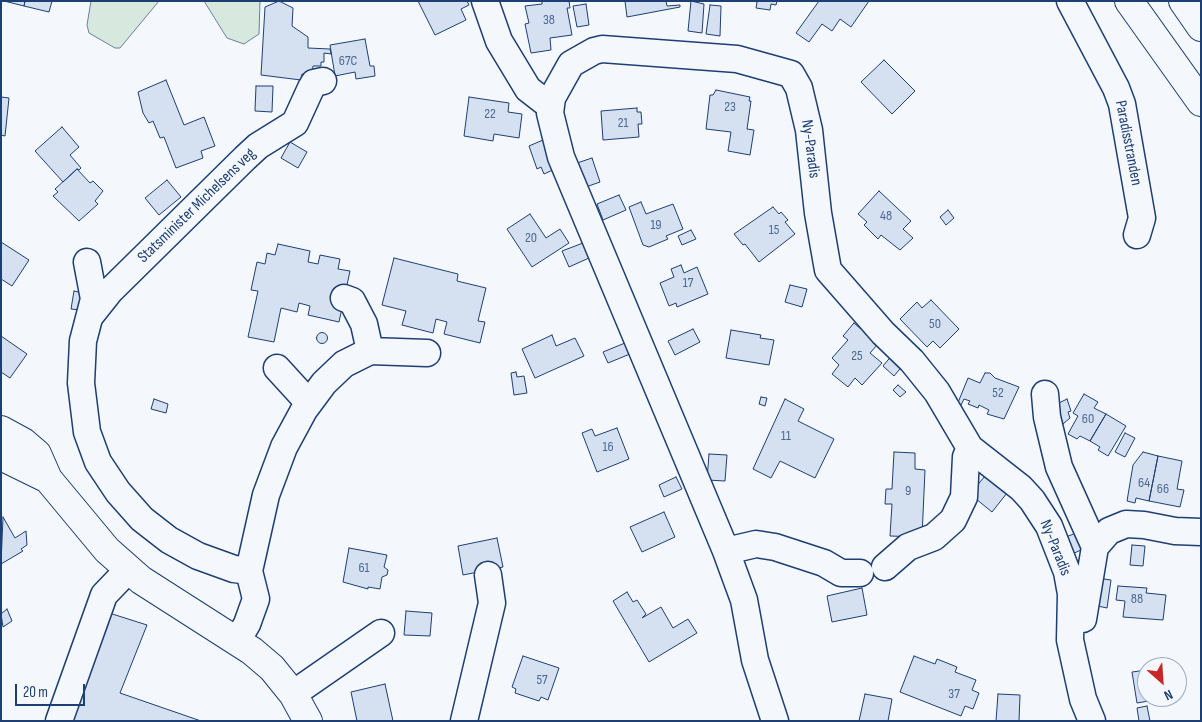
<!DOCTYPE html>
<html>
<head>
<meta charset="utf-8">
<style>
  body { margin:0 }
  #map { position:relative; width:1202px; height:722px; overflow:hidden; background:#f4f7fb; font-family:"Sofia Sans Condensed",sans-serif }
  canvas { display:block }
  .frame { position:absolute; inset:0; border:2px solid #1d3f73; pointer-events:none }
  .north { position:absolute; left:1137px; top:657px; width:50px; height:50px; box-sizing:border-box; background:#f4f7fb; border:1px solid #9eadc5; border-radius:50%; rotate:154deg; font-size:14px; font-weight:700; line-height:20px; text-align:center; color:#1d3f73 }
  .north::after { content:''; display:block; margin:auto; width:18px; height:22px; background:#c62828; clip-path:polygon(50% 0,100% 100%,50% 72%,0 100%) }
  .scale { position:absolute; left:15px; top:684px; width:70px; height:22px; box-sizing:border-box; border:2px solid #1d3f73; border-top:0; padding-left:6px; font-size:15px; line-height:18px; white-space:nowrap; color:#1d3f73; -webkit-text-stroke:4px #f4f7fb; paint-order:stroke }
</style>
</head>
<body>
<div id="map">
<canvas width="1202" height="722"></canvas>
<div class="frame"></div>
<div class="north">N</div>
<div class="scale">20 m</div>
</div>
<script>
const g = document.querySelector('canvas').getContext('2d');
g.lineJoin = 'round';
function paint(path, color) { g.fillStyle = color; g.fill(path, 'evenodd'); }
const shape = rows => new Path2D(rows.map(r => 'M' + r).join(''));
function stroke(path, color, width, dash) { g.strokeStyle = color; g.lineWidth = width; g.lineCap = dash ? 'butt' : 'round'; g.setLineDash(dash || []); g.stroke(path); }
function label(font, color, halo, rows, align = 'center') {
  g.font = font + ' "Sofia Sans Condensed",sans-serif'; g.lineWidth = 4; g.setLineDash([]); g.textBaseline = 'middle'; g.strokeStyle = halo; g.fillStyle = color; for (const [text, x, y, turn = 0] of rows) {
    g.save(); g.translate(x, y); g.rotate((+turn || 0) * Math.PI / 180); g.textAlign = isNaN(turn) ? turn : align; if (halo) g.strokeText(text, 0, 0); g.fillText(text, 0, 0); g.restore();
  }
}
const green = shape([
  [91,1,159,1,120,48,115,48,89,33,87,25,91,1],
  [204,1,260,1,259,34,244,44,227,38,204,1]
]);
const building = shape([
  [4,1,25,1,24,6,4,1],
  [25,1,52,1,49,12,24,6,25,1],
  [279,1,293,8,292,26,308,37,308,48,330,49,331,54,324,53,324,62,321,62,321,66,313,66,312,75,302,74,301,80,261,75,265,7,279,1],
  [418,1,467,1,469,5,461,9,466,20,435,35,418,1],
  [542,1,569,1,570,8,567,8,572,35,550,38,551,50,531,53,525,24,529,23,525,6,542,4,542,1],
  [625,1,666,1,667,6,680,5,680,7,627,17,625,1],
  [691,1,704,4,702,33,688,31,691,1],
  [754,1,777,1,776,5,771,4,770,10,756,8,757,2,754,1],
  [819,1,869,1,851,27,840,19,832,31,822,24,809,42,796,33,819,1],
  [586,4,589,25,577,27,573,6,586,4],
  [710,5,721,6,720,36,706,34,710,5],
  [365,39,370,66,374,66,375,76,356,79,355,72,335,76,330,45,365,39],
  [884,60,915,91,892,114,861,82,884,60],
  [166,80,184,125,204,117,215,146,201,151,203,158,176,168,164,137,160,138,153,121,149,123,143,113,138,92,166,80],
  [256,86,273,86,272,112,255,111,256,86],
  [716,90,750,97,749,101,751,101,747,129,754,130,750,155,728,151,731,132,706,129,710,95,713,95,716,90],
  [1,97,9,98,5,136,1,135,1,97],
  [469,97,509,103,508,112,522,114,519,138,494,134,493,141,464,136,469,97],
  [637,108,637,112,641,112,642,124,638,124,639,137,603,140,601,111,637,108],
  [62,127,79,147,70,155,81,168,79,170,77,169,63,182,35,151,62,127],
  [543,140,555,169,544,174,541,167,537,169,529,146,543,140],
  [290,142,307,152,298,168,281,158,290,142],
  [592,158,600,182,583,188,574,164,592,158],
  [77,169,90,183,93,181,103,191,95,201,98,204,79,221,53,196,58,192,55,189,77,169],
  [167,180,181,197,159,215,145,198,167,180],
  [879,191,911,221,903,229,913,238,900,250,881,235,878,239,864,225,867,222,858,214,879,191],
  [619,195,626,210,603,220,597,204,619,195],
  [641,202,646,214,673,204,683,229,666,236,668,239,649,247,643,245,629,207,641,202],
  [773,207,779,214,781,212,788,220,785,222,795,234,759,262,745,244,743,245,734,234,773,207],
  [948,210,954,218,946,225,940,217,948,210],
  [530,214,546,238,560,229,569,243,532,267,507,229,530,214],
  [691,230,696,239,682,245,678,236,691,230],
  [1,242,29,260,12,286,1,279,1,242],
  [583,243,589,258,569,267,562,251,583,243],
  [278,244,310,251,308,262,318,264,320,255,340,259,338,269,350,271,339,322,308,315,310,306,299,303,297,312,281,308,274,342,248,337,258,291,251,290,257,262,265,264,267,253,275,255,278,244],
  [394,258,458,274,457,281,486,288,478,321,485,322,480,343,444,334,447,322,436,319,433,333,402,325,406,311,382,305,394,258],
  [681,265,684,273,697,267,708,294,677,307,676,303,669,306,660,283,674,277,671,269,681,265],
  [790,285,807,289,802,307,785,302,790,285],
  [74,291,83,293,80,310,71,309,74,291],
  [931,300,959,329,940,348,933,341,927,347,900,319,917,302,922,308,931,300],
  [854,323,878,344,870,353,882,363,862,385,855,378,848,387,832,374,839,365,832,358,848,340,843,336,854,323],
  [693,329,700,342,675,355,668,341,693,329],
  [731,330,761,335,760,338,774,340,769,365,726,358,731,330],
  '316.5 338a5.5 5.5 0 1 1 11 0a5.5 5.5 0 1 1-11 0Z',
  [552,335,556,346,575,338,584,356,535,378,522,349,552,335],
  [1,336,27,354,10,378,1,372,1,336],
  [625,343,630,354,608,363,603,352,625,343],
  [893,354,904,364,894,376,883,366,893,354],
  [516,372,517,377,524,376,527,393,514,395,511,373,516,372],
  [985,373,990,373,995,378,1019,387,1004,419,987,414,989,410,979,405,978,408,968,404,970,401,964,399,960,407,957,405,968,378,980,383,985,373],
  [898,385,906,392,900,397,893,390,898,385],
  [1084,394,1098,402,1094,408,1106,414,1090,441,1080,436,1077,439,1068,434,1078,416,1073,413,1084,394],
  [761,397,767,398,765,406,759,404,761,397],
  [154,399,168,404,166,413,151,409,154,399],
  [785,399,804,409,798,421,834,439,815,478,780,461,771,478,753,469,785,399],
  [1067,399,1071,411,1068,412,1070,418,1057,429,1059,403,1067,399],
  [1106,414,1126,426,1108,456,1098,450,1100,447,1090,441,1106,414],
  [617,428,629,459,597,472,582,433,592,429,595,436,617,428],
  [1125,433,1135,438,1125,457,1115,452,1125,433],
  [894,452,915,453,915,469,925,470,922,537,890,536,892,504,885,504,886,489,892,489,894,452],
  [1143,452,1158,456,1149,501,1136,498,1135,503,1127,501,1133,465,1143,452],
  [709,454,727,455,725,481,707,480,709,454],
  [1158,456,1182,461,1177,489,1184,490,1180,507,1149,501,1158,456],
  [985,476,1007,493,992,512,970,494,985,476],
  [676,477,682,489,664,497,659,485,676,477],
  [664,512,675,537,642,552,630,527,664,512],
  [3,517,15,538,26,531,27,545,21,549,23,551,1,564,3,517],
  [1076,533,1083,549,1068,556,1061,539,1076,533],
  [497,538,503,567,463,575,458,546,497,538],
  [1132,545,1145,546,1143,566,1130,565,1132,545],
  [349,548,387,555,384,567,388,570,387,575,382,577,380,589,368,587,368,589,343,582,349,548],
  [1097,578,1111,580,1107,608,1093,605,1097,578],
  [1118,586,1147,588,1146,593,1166,595,1163,620,1123,617,1125,601,1116,600,1118,586],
  [862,588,867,615,832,622,827,596,862,588],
  [627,592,633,602,637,600,646,614,642,618,661,607,673,628,688,619,697,633,649,662,613,601,627,592],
  [7,609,12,621,3,627,1,614,7,609],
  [406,611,432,613,430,636,404,635,406,611],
  [106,612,147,625,120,693,201,721,70,721,106,612],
  [523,656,559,668,548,700,541,697,539,701,515,693,516,689,512,687,523,656],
  [914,656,935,664,937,659,957,667,955,672,976,680,972,690,979,693,973,709,965,706,961,716,900,692,914,656],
  [1147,670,1147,697,1172,697,1137,703,1132,672,1147,670],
  [1177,671,1186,686,1177,691,1177,671],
  [385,684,393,721,357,721,351,692,385,684],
  [865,694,892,699,888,721,859,721,865,694],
  [998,694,1020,695,1019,721,996,721,998,694],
  [1147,706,1150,721,1139,721,1137,708,1147,706]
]);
const minor = shape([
  [485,1,499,41,528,89,550,106],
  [1070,1,1116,88,1122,104,1142,218,1137,235],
  [87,262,94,299,83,341,81,383,87,432,98,462,118,492,142,519,169,540,198,556,234,569,249,571],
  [344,298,352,301,364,324,370,351],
  [91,315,110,291,245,158,258,146,295,123,311,88,314,83,323,81],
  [277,368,309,403],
  [1045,394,1047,417,1059,467,1095,547],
  [726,551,756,544,775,547,824,563,841,573,860,573],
  [885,567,908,547,934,537,953,520,964,497,966,457,970,448],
  [1083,619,1095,547,1109,531,1126,524,1144,525,1175,531,1201,532],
  [237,641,247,624,256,599,249,571,266,495,284,447,304,410,324,383,344,364,370,351,427,353],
  [293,694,381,633],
  [59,721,104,595,128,570],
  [464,721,492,603,488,575],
  [775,721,755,660,744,600,726,551,561,157,550,113,552,98,571,64,594,51,602,49,737,59,791,74,799,88,809,130,818,213,828,270,883,333,912,361,937,392,970,448,1021,488,1032,500,1049,526,1067,572,1071,594,1070,640,1083,699,1092,721]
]);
const major = shape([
  [1,430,23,442,37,454,48,479,107,550,141,580,252,651,272,668,293,694,308,721],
  [1,456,48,479]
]);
const highway = shape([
  [1129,1,1201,102],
  [1183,1,1201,27]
]);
const numberNames = [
  ["38",549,20],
  ["67C",348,61],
  ["23",730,107],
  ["22",490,114],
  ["21",623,123],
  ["48",886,216],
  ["19",656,225],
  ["15",774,230],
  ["20",531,238],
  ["17",688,283],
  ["50",935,324],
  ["25",857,356],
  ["52",998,393],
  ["60",1088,419],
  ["11",786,436],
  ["16",608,447],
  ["64",1144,483],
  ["66",1163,489],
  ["9",908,491],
  ["61",364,568],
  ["88",1137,599],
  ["57",542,680],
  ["37",954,694]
];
const streetNames = [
  ["Paradisstranden",1128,143,79],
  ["Ny-Paradis",810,149,82],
  ["Statsminister Michelsens veg",197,206,-44],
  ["Ny-Paradis",1055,548,68]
];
paint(green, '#d7e8df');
stroke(green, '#687fa3', 1);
paint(building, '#d5e0f0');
stroke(building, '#1d3f73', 1);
stroke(minor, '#1d3f73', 29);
stroke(major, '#1d3f73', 30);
stroke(highway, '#1d3f73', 30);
stroke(minor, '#f4f7fb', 26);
stroke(major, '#f4f7fb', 28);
stroke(highway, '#f4f7fb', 28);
label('14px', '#4b6792', null, numberNames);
label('16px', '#1d3f73', '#f4f7fb', streetNames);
</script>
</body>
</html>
